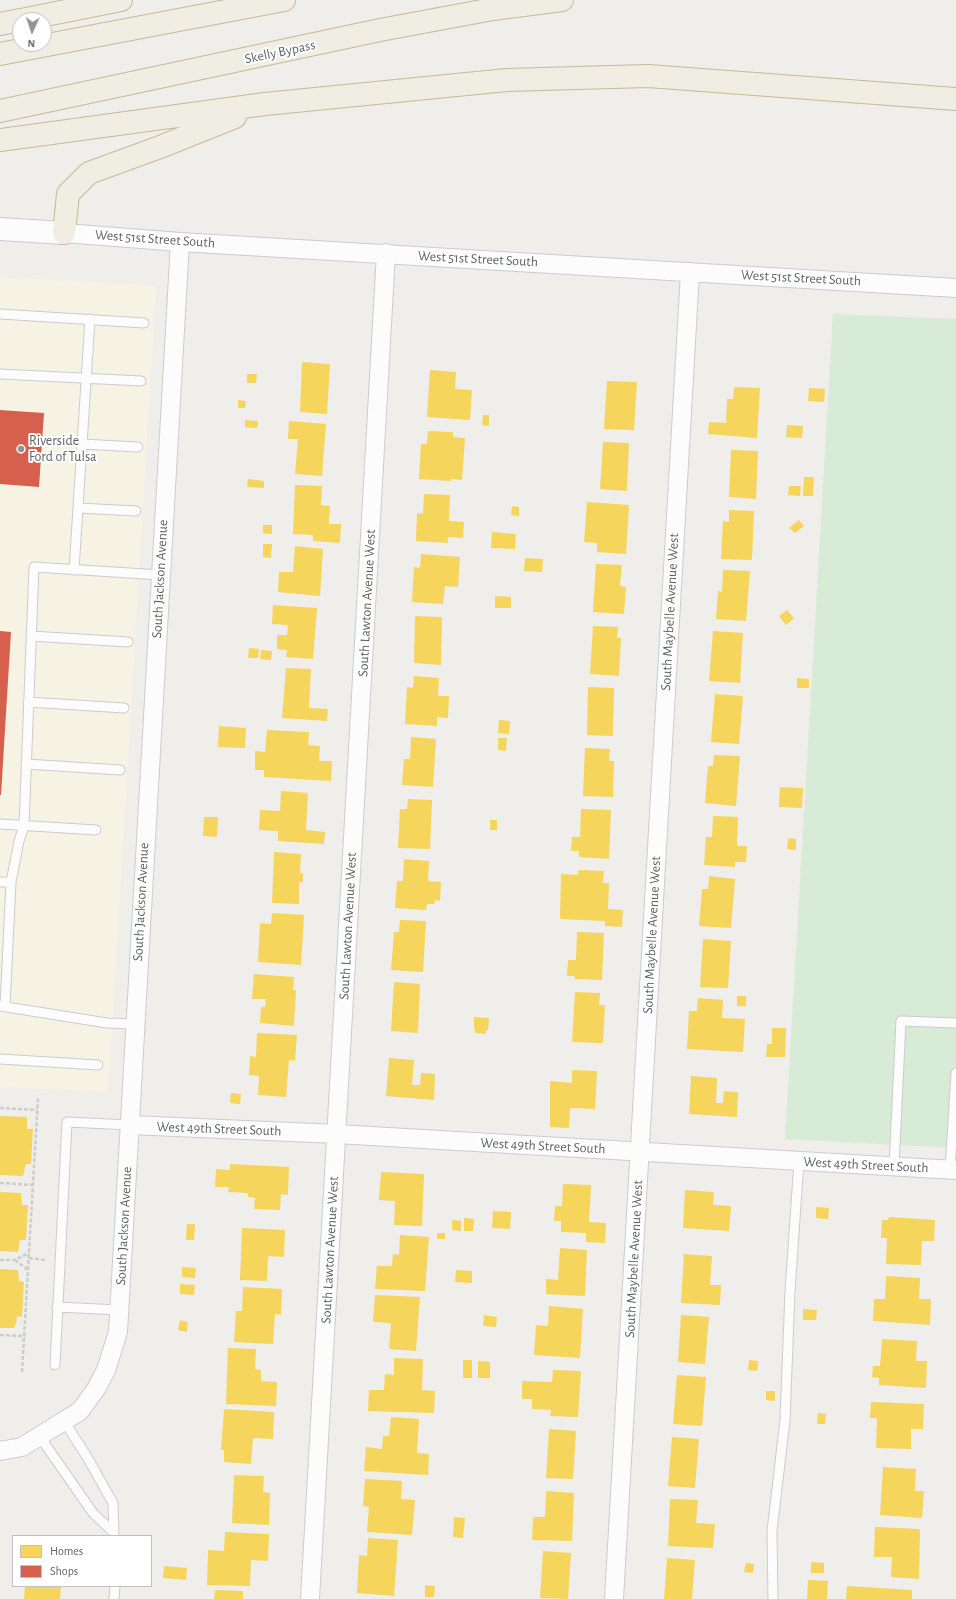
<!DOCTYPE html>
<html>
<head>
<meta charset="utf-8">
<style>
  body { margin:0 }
  #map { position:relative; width:956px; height:1599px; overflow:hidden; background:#efeeea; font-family:"Alegreya Sans",sans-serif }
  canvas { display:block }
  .legend { position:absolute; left:12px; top:1535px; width:140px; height:52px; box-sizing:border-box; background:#fff; border:1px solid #bfc1c3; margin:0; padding:5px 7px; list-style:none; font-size:12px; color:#5f6368 }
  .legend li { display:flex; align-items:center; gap:8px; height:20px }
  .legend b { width:20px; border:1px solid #bfc1c3 }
  .north { position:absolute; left:12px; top:12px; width:40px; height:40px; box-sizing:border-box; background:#fff; border:1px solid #bfc1c3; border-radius:50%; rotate:183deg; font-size:11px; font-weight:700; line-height:16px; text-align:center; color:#5f6368 }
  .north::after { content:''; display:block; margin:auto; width:14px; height:18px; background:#919496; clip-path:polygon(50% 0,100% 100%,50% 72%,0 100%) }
</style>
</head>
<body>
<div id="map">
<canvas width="956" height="1599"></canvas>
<ul class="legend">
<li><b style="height:11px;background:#f6d55c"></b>Homes</li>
<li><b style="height:11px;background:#d6604d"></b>Shops</li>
</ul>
<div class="north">N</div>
</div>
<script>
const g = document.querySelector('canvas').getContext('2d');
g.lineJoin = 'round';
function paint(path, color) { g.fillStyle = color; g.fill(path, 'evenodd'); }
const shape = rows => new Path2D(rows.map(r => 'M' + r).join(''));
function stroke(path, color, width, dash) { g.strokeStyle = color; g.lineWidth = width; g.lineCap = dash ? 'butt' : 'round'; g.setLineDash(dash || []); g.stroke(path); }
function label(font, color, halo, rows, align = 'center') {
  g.font = font + ' "Alegreya Sans",sans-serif'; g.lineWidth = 4; g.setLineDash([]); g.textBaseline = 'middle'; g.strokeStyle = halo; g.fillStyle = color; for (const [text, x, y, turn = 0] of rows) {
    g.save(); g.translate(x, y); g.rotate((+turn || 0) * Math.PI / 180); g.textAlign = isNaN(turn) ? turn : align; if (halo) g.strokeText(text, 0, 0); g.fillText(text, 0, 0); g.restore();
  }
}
const commercial = shape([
  [0,277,156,286,108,1092,0,1087]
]);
const green = shape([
  [833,314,956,319,956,1148,785,1139]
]);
const homes = shape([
  [302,362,330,364,327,414,300,412],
  [430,370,456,372,455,389,472,390,470,420,427,417],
  [247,374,257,374,256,383,247,383],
  [607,381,637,382,634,430,604,429],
  [734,387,760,388,757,438,708,434,709,422,726,423,727,399,733,399],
  [809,388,825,389,824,402,808,401],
  [238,400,246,401,245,408,238,408],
  [483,415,489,415,489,426,482,425],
  [245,420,258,421,257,428,245,427],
  [289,421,326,424,322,476,295,474,298,439,288,439],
  [787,425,803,426,802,438,786,437],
  [428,431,453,432,453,437,465,438,462,480,451,479,451,481,419,479,421,444,427,444],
  [603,442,629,443,627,491,600,489],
  [731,450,758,451,756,499,729,497],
  [804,477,814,477,813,496,803,496],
  [248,479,264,481,264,488,247,487],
  [295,485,322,486,321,505,330,506,329,524,341,524,340,543,313,541,313,535,293,534],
  [789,486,801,486,800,496,788,495],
  [424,494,450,495,449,521,464,522,463,538,448,537,448,543,416,541,417,513,423,514],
  [587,502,629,505,626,554,597,552,597,543,584,542],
  [512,506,519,507,519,516,511,515],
  [729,510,754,511,752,560,721,559,723,521,729,522],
  [799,520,804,526,795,533,789,528],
  [263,525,272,525,272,534,263,533],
  [492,532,516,534,515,549,491,548],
  [263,544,272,544,271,558,263,557],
  [295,546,323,549,320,596,278,592,279,572,293,572],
  [421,554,460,557,458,587,445,586,443,604,412,602,414,567,420,568],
  [525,558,543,559,542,572,524,571],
  [596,564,622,565,620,586,626,587,624,614,593,612],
  [723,570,750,571,746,621,716,619,718,591,722,592],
  [495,596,511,597,511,608,495,608],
  [273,605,317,608,313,659,286,657,287,650,277,649,277,635,287,635,288,625,272,624],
  [787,610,794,618,786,625,779,616],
  [415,616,442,617,441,665,414,663],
  [593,626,618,627,617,638,621,638,619,676,590,674],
  [713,631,743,633,740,683,709,681],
  [249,648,259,649,258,658,248,658],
  [261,650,272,651,271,660,260,659],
  [286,668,311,669,309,708,328,709,327,721,282,718],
  [414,676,439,678,438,696,449,696,448,718,437,717,437,726,405,724,407,687,413,688],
  [797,678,809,679,809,688,797,688],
  [588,687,614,688,613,736,587,735],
  [715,694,743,696,739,744,711,742],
  [499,720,510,721,509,734,498,733],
  [219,726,246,728,245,748,218,747],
  [267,730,309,732,308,745,320,746,319,761,332,761,331,781,264,777,264,770,255,770,255,751,265,752],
  [411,737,436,739,433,787,402,785,404,759,410,759],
  [498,738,507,738,506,751,498,750],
  [585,748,610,749,609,761,614,761,613,797,583,796],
  [714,755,740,756,736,806,705,803,708,766,713,766],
  [780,787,803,788,802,808,779,807],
  [281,791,308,793,306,830,325,832,324,844,278,841,278,831,259,830,260,810,280,811],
  [408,799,432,800,430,849,398,848,400,809,407,809],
  [581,809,611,810,609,859,579,857,579,851,571,851,572,837,580,837],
  [713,816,738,817,737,846,747,846,746,862,735,862,735,867,704,865,706,837,712,837],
  [204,817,218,817,217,837,203,836],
  [490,820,497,820,497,830,490,830],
  [788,838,796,839,796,850,787,849],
  [274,852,301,854,300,873,303,873,303,882,299,882,299,904,272,903],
  [404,859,429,861,428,881,441,882,440,901,435,900,434,904,427,904,426,910,395,908,397,881,403,881],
  [578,870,604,871,603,883,609,883,608,909,623,910,622,927,605,926,605,921,560,919,561,874,578,875],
  [709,876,735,879,731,928,699,926,702,889,708,889],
  [272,913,304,915,301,965,258,962,260,923,271,924],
  [400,920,426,921,423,972,391,970,394,932,399,932],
  [577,932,604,933,602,980,574,979,575,976,567,976,568,960,576,960],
  [703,939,731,941,728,988,700,987],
  [254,974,294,977,293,990,296,990,294,1026,260,1023,261,1007,265,1007,266,999,252,999],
  [394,982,420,984,418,1033,391,1031],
  [575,992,600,993,599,1005,605,1005,603,1043,572,1042],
  [737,996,746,996,746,1006,737,1006],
  [698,998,723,1000,722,1018,745,1019,743,1052,687,1049,689,1011,697,1011],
  [474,1017,489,1018,488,1030,486,1030,486,1034,475,1033,475,1029,474,1029],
  [772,1028,786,1028,785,1057,766,1057,767,1044,772,1044],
  [257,1033,297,1035,295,1061,289,1060,286,1097,258,1095,259,1076,249,1075,250,1056,256,1057],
  [389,1058,414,1060,412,1085,420,1085,421,1073,435,1074,434,1100,386,1096],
  [572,1070,597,1071,595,1109,570,1108,569,1128,550,1127,550,1081,572,1083],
  [691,1076,717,1078,716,1103,723,1103,724,1091,738,1092,737,1117,689,1114],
  [231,1093,241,1094,240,1104,230,1103],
  [0,1116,27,1117,27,1129,33,1129,31,1164,26,1164,23,1176,0,1175],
  [230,1164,289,1167,288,1195,281,1194,280,1210,254,1209,255,1198,248,1197,248,1193,228,1192,229,1187,215,1187,216,1169,230,1170],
  [381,1172,424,1174,422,1226,394,1225,395,1201,379,1200],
  [563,1184,591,1185,589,1222,606,1223,605,1243,586,1242,586,1233,561,1232,561,1221,554,1221,555,1206,562,1206],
  [685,1190,714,1192,713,1205,731,1206,729,1231,683,1228],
  [0,1192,21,1193,22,1205,28,1205,26,1240,20,1240,18,1252,0,1251],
  [816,1207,829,1208,828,1219,816,1218],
  [493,1211,511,1212,510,1229,492,1228],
  [889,1217,935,1220,934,1241,922,1241,921,1265,886,1264,887,1238,881,1238,882,1220,888,1220],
  [464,1218,474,1219,473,1231,464,1231],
  [452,1220,461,1221,461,1231,452,1230],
  [187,1224,195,1224,194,1240,186,1240],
  [242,1228,285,1230,284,1257,268,1256,267,1281,240,1280],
  [437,1233,445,1233,445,1239,437,1239],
  [400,1235,429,1237,425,1291,375,1289,377,1266,392,1266,393,1254,399,1255],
  [560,1248,587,1250,585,1296,546,1294,546,1279,558,1280],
  [684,1254,712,1256,710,1285,721,1285,720,1305,681,1303],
  [182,1267,196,1268,195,1278,182,1277],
  [0,1269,18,1270,19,1281,24,1282,22,1317,17,1316,16,1325,15,1324,14,1328,0,1328],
  [456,1270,472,1271,472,1283,455,1282],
  [886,1276,920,1278,919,1299,931,1299,930,1325,873,1321,874,1299,885,1299],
  [180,1284,195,1285,194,1295,180,1294],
  [243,1287,282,1289,281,1315,275,1314,273,1344,234,1342,236,1311,242,1311],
  [375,1295,420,1297,416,1351,389,1349,391,1323,373,1322],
  [549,1306,583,1309,580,1358,534,1355,536,1325,548,1326],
  [803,1309,817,1310,816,1320,803,1320],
  [484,1315,497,1317,496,1327,483,1326],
  [681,1315,709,1317,705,1364,678,1362],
  [180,1320,188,1322,187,1332,178,1330],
  [882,1339,917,1341,916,1361,927,1361,926,1388,879,1385,879,1378,872,1377,873,1366,880,1366],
  [228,1348,256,1349,255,1369,261,1370,261,1381,277,1382,276,1406,226,1404],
  [394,1358,423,1359,422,1390,435,1391,434,1413,368,1411,369,1390,384,1390,385,1374,394,1375],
  [463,1360,472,1360,472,1378,463,1378],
  [749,1360,758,1361,757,1371,748,1370],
  [478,1361,490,1362,490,1378,478,1378],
  [553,1370,581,1371,578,1417,550,1416,551,1410,532,1409,532,1399,522,1399,522,1381,552,1382],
  [677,1375,706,1377,702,1426,673,1424],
  [766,1391,775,1391,775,1401,766,1400],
  [871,1402,924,1404,923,1429,911,1429,911,1449,876,1448,877,1418,870,1418],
  [224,1409,274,1412,273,1439,253,1438,251,1464,224,1462,224,1450,221,1450],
  [818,1413,826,1414,825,1424,817,1424],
  [391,1417,419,1419,417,1453,429,1454,428,1475,364,1471,366,1447,382,1449,383,1436,389,1436],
  [549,1429,576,1431,573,1479,546,1478],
  [672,1437,699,1439,695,1488,668,1486],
  [883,1467,916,1469,915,1491,924,1491,922,1518,880,1515],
  [234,1475,264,1476,263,1492,270,1493,269,1525,232,1523],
  [365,1479,402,1481,401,1499,415,1500,412,1535,367,1532,369,1507,363,1506],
  [546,1491,574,1493,572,1541,532,1540,533,1517,545,1517],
  [670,1499,698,1500,696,1523,715,1524,713,1548,668,1546],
  [454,1517,465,1518,463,1538,453,1537],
  [875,1527,920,1529,919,1579,891,1577,892,1557,874,1557],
  [225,1532,269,1534,268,1561,251,1560,250,1586,207,1585,208,1550,224,1551],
  [368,1538,398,1540,394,1596,357,1593,359,1555,367,1556],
  [543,1551,571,1553,568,1599,540,1598],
  [667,1558,695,1560,692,1599,664,1599],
  [811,1562,824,1563,824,1573,811,1573],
  [746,1563,754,1564,753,1573,744,1572],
  [164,1566,187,1568,186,1580,163,1578],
  [808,1580,828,1581,827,1599,807,1599],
  [425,1585,435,1586,434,1597,425,1597],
  [25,1586,61,1586,60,1599,24,1599],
  [847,1586,912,1590,912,1599,846,1599],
  [215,1590,243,1591,243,1599,214,1599]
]);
const shops = shape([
  [0,410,44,413,39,487,0,484],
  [0,631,11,632,1,795,0,795]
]);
const path = shape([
  [0,1108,37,1110],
  [0,1183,33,1185],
  [29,1258,46,1260],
  [0,1260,15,1260,29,1253],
  [15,1260,28,1270],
  [0,1335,25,1336],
  [22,1372,38,1098]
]);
const lane = shape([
  [0,314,144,323],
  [0,374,141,381],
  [82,444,138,447],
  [78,508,136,511],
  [74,570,90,319],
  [31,636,128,642],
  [28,702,124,708],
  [26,764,120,770],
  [0,824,96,830],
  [0,882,11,882,5,1006],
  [11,882,19,841,24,826,34,567,161,575],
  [0,1006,107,1023,134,1024],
  [0,1059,98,1065],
  [894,1166,901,1021,956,1023],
  [950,1170,956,1073],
  [57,1307,119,1310],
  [55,1365,67,1122,130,1125],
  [64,1421,87,1457,113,1503,114,1536],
  [40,1437,93,1513,113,1532],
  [114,1599,115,1586],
  [773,1599,772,1531,785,1420,790,1291,799,1161]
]);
const street = shape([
  [64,233,180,242,956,288],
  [130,1125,337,1134,956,1170],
  [0,1451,22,1447,80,1411,96,1389,106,1370,118,1332,180,242],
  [310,1599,386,253],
  [614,1599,690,272]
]);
const secondary = shape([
  [0,229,64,233]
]);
const highway = shape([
  [21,20,121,0],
  [0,24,20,20],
  [0,54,284,0],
  [0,111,380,30,493,9,562,0],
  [0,140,265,104,507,80,648,76,956,99],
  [64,233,68,194,89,173,160,147,235,117]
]);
const markers = [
  [21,449,4,"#919496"]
];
const streetNames = [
  ["Skelly Bypass",280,52,-12],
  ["West 51st Street South",155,239,4],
  ["West 51st Street South",478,259,3],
  ["West 51st Street South",801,278,3],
  ["South Jackson Avenue",160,579,-87],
  ["South Lawton Avenue West",367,603,-87],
  ["South Maybelle Avenue West",670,612,-87],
  ["South Jackson Avenue",141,902,-87],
  ["South Lawton Avenue West",348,926,-87],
  ["South Maybelle Avenue West",652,935,-87],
  ["West 49th Street South",219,1129,2],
  ["West 49th Street South",543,1146,3],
  ["West 49th Street South",866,1165,3],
  ["South Jackson Avenue",124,1226,-87],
  ["South Lawton Avenue West",330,1250,-87],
  ["South Maybelle Avenue West",634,1259,-87]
];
const poiNames = [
  ["Riverside",29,441],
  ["Ford of Tulsa",29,457]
];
paint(commercial, '#f7f3e4');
paint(green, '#d8ebd6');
paint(homes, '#f6d55c');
paint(shops, '#d6604d');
stroke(lane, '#cbcccc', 11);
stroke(street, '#cbcccc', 20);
stroke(secondary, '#cacacb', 24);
stroke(highway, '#c8b996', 24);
stroke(path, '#cacfcc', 2.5, [4, 2]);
stroke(lane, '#fdfcfc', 9);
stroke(street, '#fdfcfc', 18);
stroke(secondary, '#fdfcfc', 22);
stroke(highway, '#f0ede3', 22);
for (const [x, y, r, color] of markers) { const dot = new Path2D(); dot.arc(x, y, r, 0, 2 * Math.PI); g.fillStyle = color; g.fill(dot); stroke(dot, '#fff', 1.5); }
label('14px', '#5f6368', '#fff', streetNames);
label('14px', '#5f6368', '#fff', poiNames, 'left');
</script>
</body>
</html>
